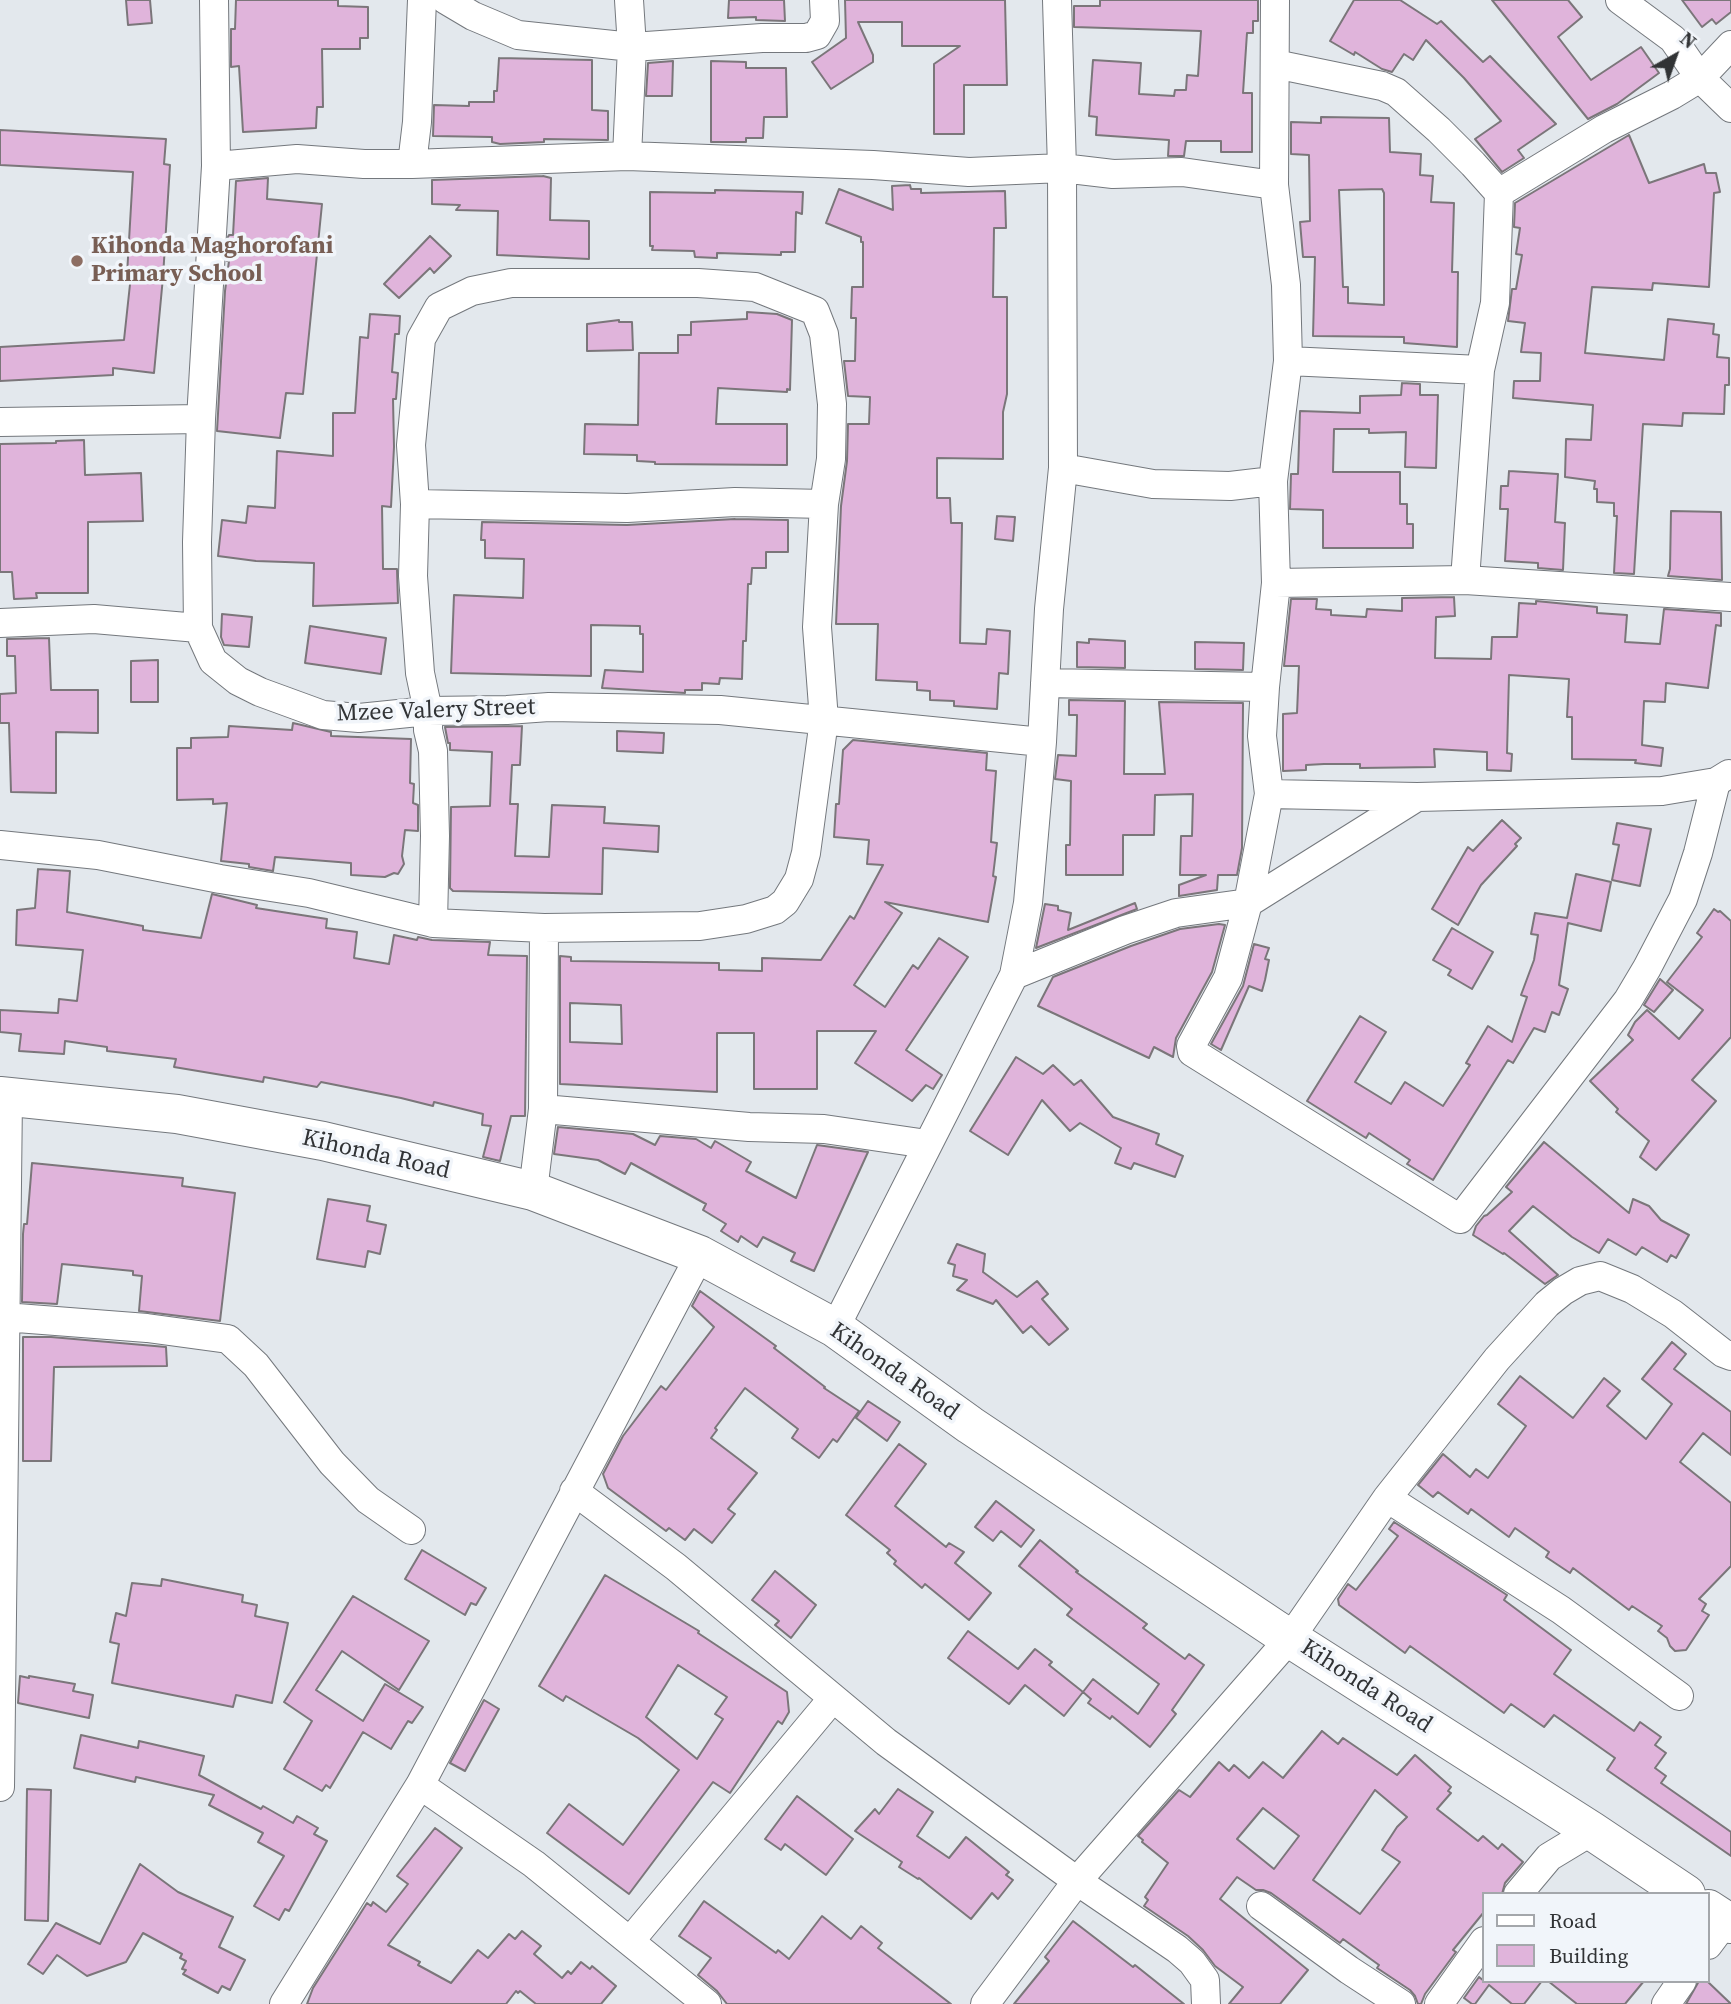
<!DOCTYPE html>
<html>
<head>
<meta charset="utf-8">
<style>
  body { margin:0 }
  #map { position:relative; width:1731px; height:2004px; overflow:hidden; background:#e3e8ed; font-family:"Source Serif 4",serif }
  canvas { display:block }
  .legend { position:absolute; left:1482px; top:1892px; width:228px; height:91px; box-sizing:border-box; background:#f1f5fa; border:2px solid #a4a7ab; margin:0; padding:9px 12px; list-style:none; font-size:21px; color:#313335 }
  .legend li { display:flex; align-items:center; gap:14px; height:35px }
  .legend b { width:35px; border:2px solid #a4a7ab }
  .north { position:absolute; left:1640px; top:21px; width:70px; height:70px; -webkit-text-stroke:5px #f1f5fa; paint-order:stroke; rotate:40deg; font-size:19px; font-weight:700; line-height:28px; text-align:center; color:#313335 }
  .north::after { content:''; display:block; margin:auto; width:24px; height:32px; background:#313335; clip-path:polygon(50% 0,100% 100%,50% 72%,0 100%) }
</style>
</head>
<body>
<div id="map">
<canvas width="1731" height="2004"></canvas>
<ul class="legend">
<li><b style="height:9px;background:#fff"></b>Road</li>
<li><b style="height:19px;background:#e0b4db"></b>Building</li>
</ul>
<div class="north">N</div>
</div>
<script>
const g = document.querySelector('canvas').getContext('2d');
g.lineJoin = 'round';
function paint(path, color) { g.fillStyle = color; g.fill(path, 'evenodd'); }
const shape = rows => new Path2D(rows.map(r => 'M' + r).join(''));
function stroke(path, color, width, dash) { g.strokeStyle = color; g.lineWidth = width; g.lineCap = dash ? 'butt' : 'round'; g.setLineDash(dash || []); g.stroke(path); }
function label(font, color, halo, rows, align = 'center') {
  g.font = font + ' "Source Serif 4",serif'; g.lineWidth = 7; g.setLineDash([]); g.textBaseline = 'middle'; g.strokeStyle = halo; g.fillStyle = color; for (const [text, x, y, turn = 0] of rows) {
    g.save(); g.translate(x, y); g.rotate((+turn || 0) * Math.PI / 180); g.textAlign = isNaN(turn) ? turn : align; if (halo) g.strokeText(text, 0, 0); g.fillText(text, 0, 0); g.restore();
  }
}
const building = shape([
  [126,0,150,0,152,23,128,25,126,0],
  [236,0,338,0,338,6,368,7,368,38,360,38,360,49,322,49,323,107,317,107,316,128,243,132,239,66,231,67,231,29,235,29,236,0],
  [729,0,784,0,785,21,756,20,756,17,728,18,729,0],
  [845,0,1005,0,1007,85,964,85,964,134,934,134,934,64,960,46,902,46,902,22,858,22,873,55,873,62,831,89,812,62,846,38,845,0],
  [1100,0,1258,0,1258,21,1253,21,1253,33,1247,33,1243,93,1252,93,1252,152,1221,152,1221,141,1186,141,1184,156,1168,156,1169,140,1096,135,1097,117,1089,116,1093,60,1141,63,1139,94,1174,96,1175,90,1186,90,1187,75,1198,76,1201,31,1074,27,1074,6,1100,6,1100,0],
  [1354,0,1400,0,1437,24,1441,21,1483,62,1490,56,1556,124,1518,150,1524,158,1502,172,1475,139,1501,121,1464,78,1426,40,1413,60,1404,54,1392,72,1382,69,1355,52,1354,55,1330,41,1354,0],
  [1492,0,1568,0,1582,17,1558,37,1591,80,1641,47,1659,73,1617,104,1588,119,1492,0],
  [1682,0,1731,0,1731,12,1716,24,1712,19,1702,27,1682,0],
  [499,58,592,60,592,110,608,111,608,140,544,139,544,142,500,144,492,142,492,137,433,136,434,105,469,106,469,102,494,102,494,91,497,91,499,58],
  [673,61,672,96,646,96,648,63,673,61],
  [711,61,746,62,746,68,786,68,787,117,764,117,763,138,746,138,746,142,711,142,711,61],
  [1321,117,1389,118,1390,152,1421,154,1420,175,1433,176,1431,202,1454,203,1452,272,1458,272,1457,347,1404,343,1404,337,1313,336,1315,257,1303,257,1300,222,1310,221,1309,155,1291,154,1291,122,1321,123,1321,117],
  [1382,189,1384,193,1384,305,1348,303,1348,287,1343,287,1339,190,1382,189],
  [0,130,166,139,164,164,170,165,163,277,154,373,113,368,113,375,0,381,0,347,124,340,131,275,127,275,133,172,0,165,0,130],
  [1629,135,1649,183,1704,164,1706,173,1716,173,1720,192,1714,193,1709,287,1653,283,1652,290,1592,287,1585,353,1664,360,1668,319,1714,324,1713,334,1719,335,1717,357,1729,358,1729,385,1725,385,1724,414,1683,413,1682,426,1643,424,1634,574,1614,573,1617,516,1614,516,1614,503,1597,502,1597,489,1594,489,1595,481,1565,477,1566,439,1591,440,1593,405,1513,398,1514,381,1540,381,1541,353,1521,352,1525,323,1508,321,1512,289,1516,289,1522,255,1516,254,1520,228,1514,227,1515,203,1629,135],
  [543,176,551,178,550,220,589,221,589,259,497,255,498,211,456,210,460,205,432,204,432,180,543,176],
  [268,178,267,199,322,204,303,394,286,393,280,438,217,431,225,291,229,261,227,261,228,237,229,235,233,235,236,181,268,178],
  [910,185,911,189,921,189,921,193,1005,191,1006,228,994,228,993,297,1007,297,1007,394,1003,412,1003,459,937,458,937,498,950,498,951,523,962,523,960,643,986,644,987,629,1010,631,1008,674,999,673,997,709,954,706,954,701,930,700,930,691,917,690,917,682,876,680,878,624,836,624,841,506,847,461,848,424,869,424,870,397,848,396,844,361,855,361,856,318,851,318,852,287,863,287,863,242,861,242,861,237,826,223,839,189,893,210,892,186,910,185],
  [715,190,803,192,802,214,796,212,795,252,781,252,781,255,717,253,717,258,695,257,694,251,652,250,653,246,650,246,650,192,715,193,715,190],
  [430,236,451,256,434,273,430,268,399,298,384,284,430,236],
  [747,312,777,314,792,320,790,390,787,389,787,392,718,388,716,424,787,424,787,465,655,464,655,462,637,461,637,455,584,454,585,424,638,425,639,353,678,353,678,335,691,335,691,322,747,319,747,312],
  [370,314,400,316,399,334,395,334,392,372,398,373,396,399,393,399,394,447,391,507,382,506,383,569,397,569,398,603,313,606,314,563,256,561,218,556,222,520,246,523,248,506,275,508,277,451,333,456,333,413,355,413,360,337,368,338,370,314],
  [619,320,619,322,632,322,633,350,587,351,587,324,619,320],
  [1402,383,1420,384,1420,395,1438,395,1436,468,1405,467,1406,432,1369,433,1369,429,1334,429,1333,472,1400,472,1400,504,1407,504,1407,524,1413,524,1413,548,1323,548,1323,510,1290,509,1291,474,1298,474,1300,411,1360,413,1360,396,1401,395,1402,383],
  [84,440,85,475,141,473,143,521,88,522,88,593,36,593,37,598,14,599,12,572,0,572,0,444,56,443,56,441,84,440],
  [1509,471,1558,474,1555,522,1565,523,1563,570,1538,568,1538,563,1505,561,1508,509,1500,509,1501,486,1508,486,1509,471],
  [1671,511,1721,512,1722,580,1668,576,1670,569,1671,511],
  [997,516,1015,517,1013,541,995,539,997,516],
  [735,519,788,520,788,552,766,552,766,568,752,568,751,584,748,584,746,641,743,641,742,679,720,678,719,684,702,683,702,690,685,690,685,693,602,688,605,670,643,672,643,634,640,634,640,626,591,625,591,676,451,673,454,595,523,598,524,559,485,558,485,540,481,540,482,522,627,525,735,519],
  [1454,597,1455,616,1436,617,1435,658,1491,659,1492,637,1517,637,1519,603,1536,604,1536,601,1597,607,1597,613,1627,615,1625,642,1660,644,1664,609,1721,613,1721,626,1716,625,1708,688,1666,683,1665,702,1644,701,1642,745,1663,748,1661,766,1635,763,1636,760,1572,759,1572,717,1567,717,1569,679,1509,675,1507,753,1512,754,1511,771,1487,770,1487,752,1434,749,1435,767,1360,768,1360,764,1324,764,1306,765,1306,770,1283,771,1283,714,1297,713,1299,666,1284,666,1291,599,1317,599,1316,609,1331,610,1331,615,1366,617,1367,609,1402,611,1402,598,1454,597],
  [222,614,252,617,249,647,224,645,221,637,222,614],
  [310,626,386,638,381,674,305,663,310,626],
  [49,638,51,690,98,690,98,733,56,732,56,793,11,792,9,723,0,723,0,694,16,693,15,656,7,656,7,639,49,638],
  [1089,639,1125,641,1125,668,1077,667,1077,642,1089,643,1089,639],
  [1195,642,1244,643,1243,670,1195,669,1195,642],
  [158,660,158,702,131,702,131,661,158,660],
  [1069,700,1125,701,1124,774,1165,774,1159,702,1243,703,1242,848,1237,875,1218,875,1217,890,1179,896,1179,885,1206,875,1180,875,1181,836,1192,836,1193,794,1155,795,1154,835,1123,835,1123,875,1066,875,1066,845,1070,845,1071,781,1055,779,1058,755,1076,756,1077,719,1077,715,1069,715,1069,700],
  [293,723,331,732,331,736,411,739,410,783,414,784,413,803,418,805,418,831,405,830,402,856,404,864,398,874,394,873,385,877,351,875,351,863,275,857,273,871,249,867,249,864,221,861,227,803,213,804,213,799,177,800,177,748,191,748,191,738,228,737,229,726,292,730,293,723],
  [522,726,520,765,512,765,510,804,518,804,515,856,549,857,552,805,605,807,604,823,659,826,658,852,603,848,602,894,453,891,450,888,451,807,490,806,492,752,450,750,450,743,448,743,445,727,522,726],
  [617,731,664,733,663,753,617,751,617,731],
  [853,740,987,753,986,770,996,771,991,842,997,843,993,876,996,877,988,922,885,902,902,913,854,985,885,1007,913,965,918,969,939,938,968,957,906,1050,942,1075,933,1089,926,1085,912,1101,855,1063,876,1031,817,1031,817,1089,754,1089,754,1033,717,1033,717,1092,560,1084,560,956,571,957,571,961,719,963,719,970,762,971,762,958,821,960,850,916,854,919,883,865,867,864,869,840,834,837,836,804,839,804,843,750,853,740],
  [570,1003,621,1005,622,1044,570,1042,570,1003],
  [1502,820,1521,838,1515,844,1517,846,1481,885,1458,925,1432,909,1468,847,1473,851,1502,820],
  [1617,823,1651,829,1640,886,1612,880,1619,845,1613,844,1617,823],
  [38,869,70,871,67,912,143,926,143,930,201,938,212,894,257,905,256,908,327,919,326,928,357,932,354,958,389,964,394,935,417,940,418,937,432,940,490,942,488,955,527,956,525,1116,511,1116,500,1161,483,1157,491,1126,482,1125,483,1114,434,1102,433,1106,401,1098,321,1082,317,1087,264,1077,263,1082,246,1079,174,1067,176,1059,107,1051,107,1047,65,1041,64,1054,19,1051,21,1034,0,1032,0,1010,58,1013,59,999,77,1001,83,950,16,945,17,910,35,908,38,869],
  [1576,874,1611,882,1601,931,1568,923,1559,985,1568,989,1559,1015,1552,1012,1545,1032,1534,1028,1513,1063,1508,1060,1433,1180,1407,1164,1410,1160,1369,1133,1366,1138,1307,1101,1360,1016,1386,1032,1355,1082,1391,1104,1405,1082,1443,1106,1470,1065,1466,1063,1488,1026,1512,1042,1527,997,1521,995,1534,960,1538,935,1531,934,1535,913,1567,918,1576,874],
  [1135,903,1137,909,1036,948,1045,904,1058,906,1058,910,1071,913,1068,930,1135,903],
  [1714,909,1718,912,1720,911,1731,921,1731,1037,1692,1080,1716,1101,1656,1170,1640,1157,1649,1141,1616,1112,1618,1109,1590,1081,1633,1040,1628,1035,1635,1022,1647,1010,1679,1039,1703,1010,1667,982,1702,937,1697,933,1714,909],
  [1219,924,1225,925,1212,972,1176,1038,1173,1057,1154,1047,1149,1058,1038,1006,1053,977,1131,946,1180,929,1219,924],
  [1452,928,1493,952,1472,989,1448,975,1451,970,1433,960,1452,928],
  [1254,944,1269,948,1265,959,1269,960,1265,980,1262,991,1249,986,1221,1050,1211,1044,1243,986,1254,944],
  [1660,979,1673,990,1654,1012,1644,1005,1660,979],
  [1016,1057,1043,1074,1053,1065,1074,1085,1081,1080,1113,1117,1159,1134,1156,1144,1183,1156,1175,1177,1134,1163,1131,1169,1115,1163,1121,1148,1080,1123,1070,1131,1042,1100,1008,1155,970,1131,1016,1057],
  [558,1127,633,1134,655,1145,660,1136,696,1139,711,1148,715,1141,751,1162,746,1171,796,1198,817,1145,868,1152,814,1271,791,1261,795,1253,763,1237,757,1247,741,1236,738,1242,721,1231,726,1224,703,1210,706,1204,631,1163,625,1174,598,1160,554,1154,558,1127],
  [1544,1142,1629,1213,1633,1199,1649,1206,1661,1220,1689,1235,1676,1258,1671,1255,1667,1262,1642,1247,1636,1255,1608,1239,1599,1253,1572,1237,1533,1206,1509,1231,1558,1275,1545,1284,1504,1253,1503,1254,1473,1235,1476,1226,1484,1216,1487,1215,1512,1192,1506,1187,1544,1142],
  [32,1163,183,1178,182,1186,235,1193,220,1321,139,1311,142,1276,133,1275,133,1271,62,1264,57,1304,22,1302,23,1234,24,1224,27,1224,32,1163],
  [328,1199,370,1206,367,1221,386,1225,380,1254,368,1251,365,1267,317,1259,328,1199],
  [957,1244,985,1254,983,1272,1017,1297,1037,1281,1048,1294,1042,1299,1068,1329,1049,1345,1031,1326,1023,1333,996,1300,993,1304,957,1290,967,1280,953,1276,955,1265,948,1263,957,1244],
  [700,1291,776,1346,774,1348,825,1387,824,1388,859,1411,837,1442,833,1439,819,1458,792,1438,798,1429,745,1388,715,1428,717,1430,711,1438,757,1473,728,1509,735,1514,712,1543,694,1529,685,1540,669,1528,666,1531,608,1488,603,1474,623,1436,661,1386,666,1390,714,1327,692,1306,700,1291],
  [23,1337,51,1337,166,1347,167,1366,54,1367,51,1461,23,1461,23,1337],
  [1672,1342,1686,1354,1674,1369,1731,1412,1731,1455,1703,1433,1680,1462,1731,1503,1731,1566,1699,1599,1706,1604,1702,1611,1709,1615,1686,1650,1675,1651,1670,1646,1667,1638,1658,1631,1662,1626,1632,1606,1629,1610,1573,1568,1570,1573,1546,1557,1549,1552,1515,1528,1509,1537,1471,1509,1468,1514,1438,1492,1433,1497,1418,1485,1443,1454,1470,1477,1476,1469,1488,1478,1526,1426,1498,1404,1520,1376,1573,1418,1604,1378,1620,1391,1607,1406,1646,1439,1672,1404,1642,1379,1672,1342],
  [868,1401,900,1422,887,1441,856,1418,868,1401],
  [899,1444,926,1464,895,1506,946,1547,949,1543,964,1552,955,1563,991,1593,969,1620,925,1584,922,1588,894,1564,896,1561,887,1553,890,1550,846,1515,899,1444],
  [996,1501,1034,1530,1021,1547,1001,1531,993,1541,975,1527,996,1501],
  [1394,1522,1507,1595,1504,1600,1571,1650,1554,1674,1634,1731,1640,1722,1661,1737,1655,1745,1666,1753,1655,1768,1666,1776,1661,1783,1731,1832,1731,1856,1607,1770,1615,1758,1554,1715,1544,1727,1511,1704,1504,1713,1410,1646,1405,1653,1339,1605,1338,1599,1348,1584,1356,1590,1398,1536,1389,1529,1394,1522],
  [1040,1540,1078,1571,1076,1572,1147,1624,1143,1628,1185,1659,1189,1654,1204,1665,1172,1710,1176,1714,1150,1747,1112,1716,1110,1719,1088,1703,1091,1699,1083,1692,1093,1679,1138,1714,1159,1684,1067,1615,1072,1609,1019,1566,1040,1540],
  [422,1550,486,1588,476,1605,471,1603,465,1615,405,1579,422,1550],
  [775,1571,816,1605,791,1638,775,1625,779,1621,752,1600,775,1571],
  [605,1575,699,1631,698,1633,787,1692,789,1712,782,1724,778,1721,730,1793,713,1782,629,1894,547,1833,569,1804,623,1845,679,1770,638,1738,566,1696,563,1701,539,1686,605,1575],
  [678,1665,727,1697,715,1714,723,1719,697,1759,646,1717,678,1665],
  [162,1579,243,1595,242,1602,257,1605,255,1616,288,1623,272,1703,236,1695,233,1707,112,1683,119,1644,110,1642,116,1613,126,1616,132,1583,161,1586,162,1579],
  [353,1596,429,1641,399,1690,342,1651,316,1690,363,1721,385,1684,423,1707,412,1723,408,1721,391,1749,363,1732,330,1788,326,1785,322,1791,284,1769,312,1721,284,1702,353,1596],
  [968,1631,1018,1669,1035,1649,1052,1662,1049,1665,1083,1692,1064,1716,1025,1685,1009,1704,948,1658,968,1631],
  [20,1676,29,1678,29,1676,75,1684,73,1691,93,1695,89,1718,18,1703,20,1676],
  [484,1700,499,1709,465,1771,450,1763,484,1700],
  [1322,1731,1338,1744,1343,1738,1397,1775,1415,1755,1451,1787,1448,1791,1451,1793,1437,1809,1478,1841,1483,1836,1498,1849,1502,1844,1523,1862,1505,1883,1502,1894,1484,1894,1484,1912,1453,1950,1456,1952,1425,1994,1421,2004,1418,2004,1415,1996,1410,1990,1377,1968,1379,1965,1343,1939,1340,1943,1271,1893,1263,1890,1256,1890,1237,1877,1220,1899,1308,1970,1280,2004,1229,2004,1243,1987,1215,1966,1203,1950,1188,1936,1144,1906,1148,1900,1145,1897,1168,1863,1142,1842,1143,1840,1138,1836,1179,1790,1190,1797,1219,1762,1229,1771,1234,1765,1249,1778,1263,1762,1283,1778,1322,1731],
  [1375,1790,1407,1817,1397,1827,1382,1850,1400,1862,1360,1914,1313,1880,1375,1790],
  [1263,1808,1299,1836,1274,1869,1237,1839,1263,1808],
  [81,1735,138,1748,139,1741,204,1756,199,1775,261,1809,263,1806,293,1823,297,1816,318,1828,314,1834,327,1841,289,1911,285,1909,279,1920,254,1906,284,1856,258,1842,263,1833,209,1805,214,1795,136,1777,135,1782,74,1768,81,1735],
  [27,1789,51,1790,48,1921,25,1920,27,1789],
  [898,1789,933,1812,917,1836,949,1858,966,1837,1009,1872,1006,1875,1013,1880,998,1899,992,1893,971,1919,919,1878,918,1879,899,1867,902,1862,855,1831,875,1809,879,1814,898,1789],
  [797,1796,853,1839,826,1875,785,1844,781,1850,765,1839,797,1796],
  [435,1828,462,1848,388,1945,420,1962,418,1965,451,1983,478,1950,488,1958,509,1934,515,1939,522,1931,541,1946,534,1954,562,1978,568,1971,571,1974,581,1962,590,1969,592,1966,616,1986,601,2004,536,2004,520,1991,518,1993,516,1991,506,2004,307,2004,313,1988,367,1903,371,1906,373,1902,386,1912,408,1884,397,1876,435,1828],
  [140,1864,178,1892,233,1917,219,1947,245,1960,230,1990,222,1986,218,1993,183,1974,186,1970,182,1969,186,1961,180,1958,182,1954,143,1933,126,1962,87,1976,57,1955,43,1974,28,1964,56,1923,100,1944,140,1864],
  [704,1901,776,1953,778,1950,789,1959,822,1916,851,1939,861,1926,882,1943,878,1948,951,2004,727,2004,717,1991,698,1975,711,1958,679,1936,704,1901],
  [1073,1921,1133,1967,1135,1965,1184,2004,1014,2004,1049,1961,1045,1957,1073,1921],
  [1479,1977,1484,1981,1542,1981,1524,2004,1512,2004,1489,1985,1475,2004,1472,2004,1464,1998,1479,1977],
  [1548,1981,1644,1981,1625,2004,1577,2004,1548,1981],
  [1699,1981,1707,1981,1731,2004,1686,2004,1699,1981]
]);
const street = shape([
  [214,0,216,166,201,419,197,542,198,628,213,661,238,681,260,692,323,715,359,718,428,711,507,710,549,707,720,710,1042,742],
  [446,0,473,16,518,35,632,47,762,38,806,38,817,35,825,21,824,0],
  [1275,0,1274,185,1286,285,1288,361,1273,481,1276,583,1265,687,1262,736,1269,794,1248,903,1228,978,1191,1046,1192,1052,1460,1219,1628,1000,1647,968,1683,899,1698,853,1716,782],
  [1620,0,1673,39,1700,78,1731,108],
  [1275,64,1382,86,1396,92,1439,130,1473,164,1499,193,1495,303,1480,370,1465,580],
  [627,156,632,47,629,0],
  [412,164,417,122,422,0],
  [216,166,297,159,364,164,412,164,627,156,873,165,969,172,1062,168,1113,174,1182,172,1274,185],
  [1499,193,1604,129,1672,95,1700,78,1731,45],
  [1288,361,1480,370],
  [0,422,201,419],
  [1063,468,1153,484,1230,486,1273,481],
  [415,504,627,508,735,502,824,504],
  [1276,583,1465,580,1731,597],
  [0,623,94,619,198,628],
  [1045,683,1265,687],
  [1269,794,1417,797],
  [0,845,98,855,220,879,309,893,433,923,544,928,700,926,746,919,775,910,785,902,799,879,806,853,824,720,817,627,824,504,831,459,832,404,824,334,815,311,755,287,698,283,511,283,472,291,439,307,421,339,411,445,415,504,413,576,420,673,428,711,428,730,433,751,435,836,433,923],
  [1014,975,1125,930,1176,913,1248,903,1417,797,1662,791,1716,782,1729,774],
  [543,1109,749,1127,824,1129,927,1144],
  [533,1191,543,1109,544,928],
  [4,1317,147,1328,228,1339,256,1365,332,1463,368,1500,411,1530],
  [835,1328,1014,975,1028,903,1042,742,1049,609,1063,468,1062,168,1057,0],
  [574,1491,676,1567,886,1742,1077,1881,1177,1949,1192,1962,1205,1980,1206,2004],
  [1387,1498,1561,1610,1679,1696],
  [420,1785,534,1864,707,2004],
  [0,1787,8,1097],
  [1518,1894,1549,1857,1592,1831],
  [1261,1906,1349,1970,1401,2004],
  [631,1940,833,1698],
  [1708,1945,1726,1921],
  [284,2004,420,1785,700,1255],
  [985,2004,1077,1881,1291,1637,1387,1498,1497,1359,1547,1304,1563,1291,1580,1281,1600,1276,1632,1289,1673,1314,1723,1353,1731,1356],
  [1439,2004,1484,1941],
  [1666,2004,1682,1981]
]);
const secondary = shape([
  [0,1096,177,1114,323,1141,533,1191,700,1255,835,1328,970,1425,1275,1629,1592,1831,1686,1894],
  [1708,1909,1731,1924]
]);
const markers = [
  [77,261,7,"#8d6e63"]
];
const educationNames = [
  ["Kihonda Maghorofani",91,247],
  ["Primary School",91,275]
];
const streetNames = [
  ["Mzee Valery Street",436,711,-2],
  ["Kihonda Road",376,1155,13],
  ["Kihonda Road",894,1372,35],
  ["Kihonda Road",1366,1687,33]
];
paint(building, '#e0b4db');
stroke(building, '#7b767a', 2);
stroke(street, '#74787d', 30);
stroke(secondary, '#74787d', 40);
stroke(street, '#fff', 28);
stroke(secondary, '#fff', 38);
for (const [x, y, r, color] of markers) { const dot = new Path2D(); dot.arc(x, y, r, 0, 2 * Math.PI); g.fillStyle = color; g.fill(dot); stroke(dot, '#f1f5fa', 2.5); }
label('bold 24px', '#785e54', '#f1f5fa', educationNames, 'left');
label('24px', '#313335', '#f1f5fa', streetNames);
</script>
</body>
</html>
